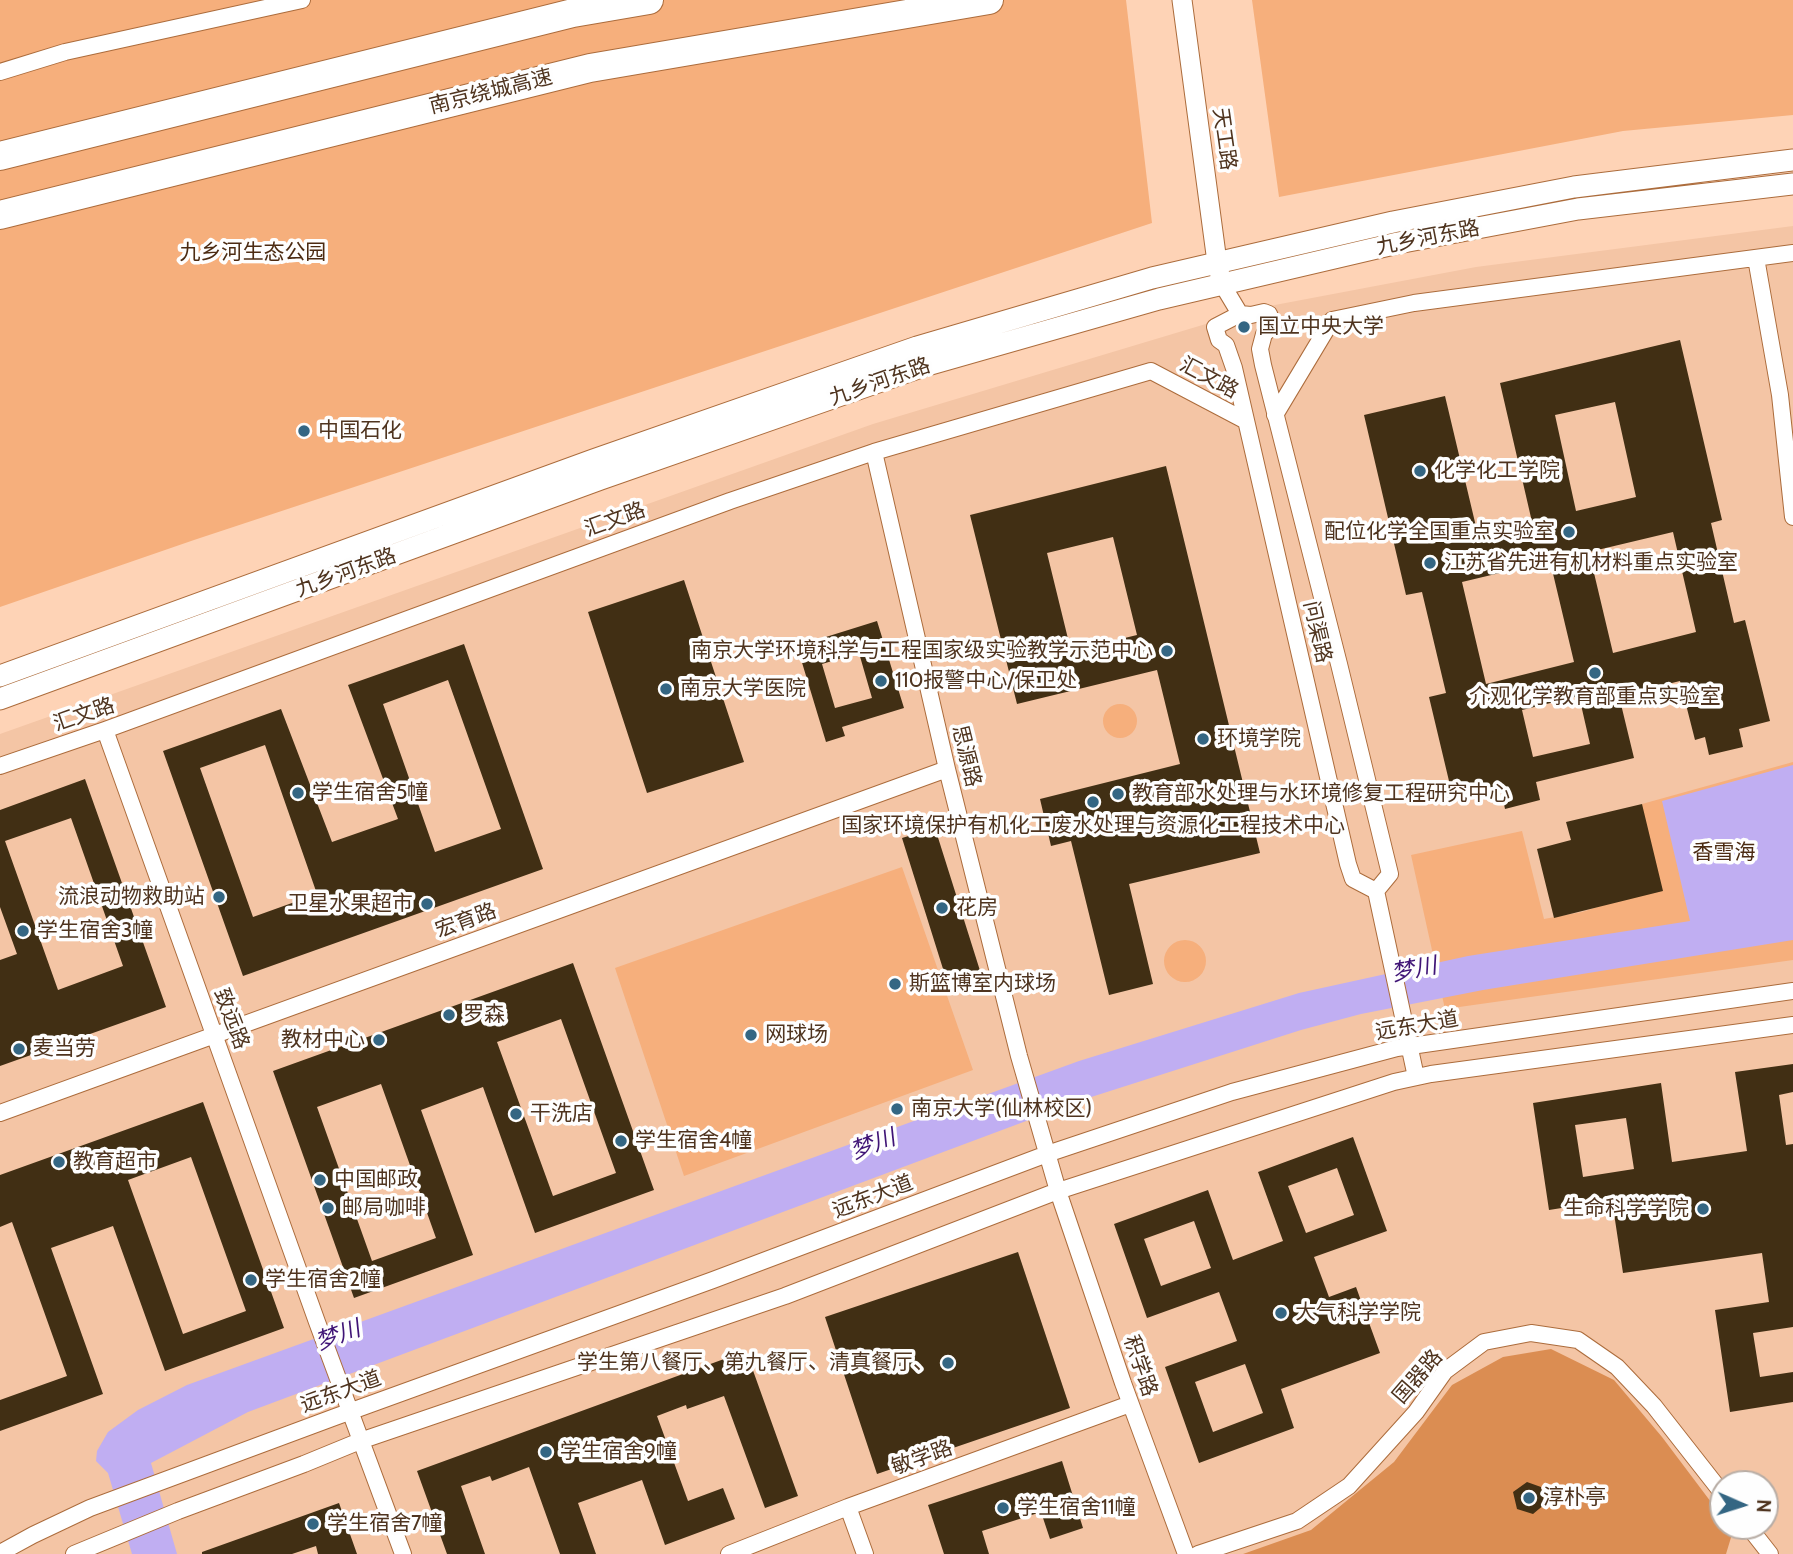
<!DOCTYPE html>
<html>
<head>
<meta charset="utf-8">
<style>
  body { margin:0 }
  #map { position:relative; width:1793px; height:1554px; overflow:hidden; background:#fed3b6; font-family:Cabin,sans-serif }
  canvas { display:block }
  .north { position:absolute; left:1709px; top:1470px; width:70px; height:70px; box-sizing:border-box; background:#fefefe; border:2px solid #b8ada5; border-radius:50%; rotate:93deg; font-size:19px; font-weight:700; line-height:28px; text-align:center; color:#4f341f }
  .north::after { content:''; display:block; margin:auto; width:24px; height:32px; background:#346683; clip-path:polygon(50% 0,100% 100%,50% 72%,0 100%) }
</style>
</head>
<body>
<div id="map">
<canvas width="1793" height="1554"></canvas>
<div class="north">N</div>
</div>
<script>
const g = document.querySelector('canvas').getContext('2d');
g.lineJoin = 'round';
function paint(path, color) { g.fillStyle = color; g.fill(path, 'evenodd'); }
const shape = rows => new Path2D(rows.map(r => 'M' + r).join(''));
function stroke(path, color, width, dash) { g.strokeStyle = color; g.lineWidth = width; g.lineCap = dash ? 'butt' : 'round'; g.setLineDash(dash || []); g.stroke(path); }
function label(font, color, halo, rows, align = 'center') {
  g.font = font + ' Cabin,"Noto Sans SC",sans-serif'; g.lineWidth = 7; g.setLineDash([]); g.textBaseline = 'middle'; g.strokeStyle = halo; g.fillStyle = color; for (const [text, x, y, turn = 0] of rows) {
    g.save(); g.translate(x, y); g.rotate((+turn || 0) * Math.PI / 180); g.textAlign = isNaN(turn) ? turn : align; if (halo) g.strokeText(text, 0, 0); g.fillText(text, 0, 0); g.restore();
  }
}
const built = shape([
  [1793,226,1793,1554,0,1554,0,734,873,424,1259,308,1476,267],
  [1723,1484,1765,1484,1765,1526,1723,1526]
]);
const green = shape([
  [0,0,1126,0,1152,223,194,540,0,607],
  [1252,0,1793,0,1793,115,1623,131,1279,197],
  '1103 721a17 17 0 1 1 34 0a17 17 0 1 1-34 0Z',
  [1793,762,1793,960,1445,1009,1411,855,1522,831,1544,919,1582,912,1604,905,1642,804],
  [902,867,973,1070,684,1176,615,968],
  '1164 961a21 21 0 1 1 42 0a21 21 0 1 1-42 0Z'
]);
const forest = shape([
  [1551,1349,1614,1380,1662,1437,1723,1518,1723,1526,1729,1526,1733,1531,1726,1554,1243,1554,1311,1530,1394,1462,1452,1385,1503,1357]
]);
const water = shape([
  [1793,765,1793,940,1483,990,1361,1014,1301,1030,1085,1099,248,1412,151,1463,177,1554,132,1554,108,1473,96,1461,97,1451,108,1432,138,1410,187,1385,1079,1061,1299,993,1468,956,1690,921,1662,801]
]);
const building = shape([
  [1680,340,1722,520,1711,523,1734,623,1745,620,1770,721,1739,729,1743,747,1709,755,1705,737,1695,740,1680,681,1619,696,1634,758,1536,782,1540,800,1505,809,1501,790,1454,802,1429,697,1446,693,1422,592,1406,595,1364,415,1445,396,1478,535,1532,522,1500,383],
  [1615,402,1636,497,1576,511,1555,415],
  [1673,532,1696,632,1613,653,1589,552],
  [1550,561,1574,662,1486,684,1462,582],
  [1579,696,1590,744,1533,757,1522,710],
  [1166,466,1260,853,1129,884,1153,984,1109,995,1071,841,1051,846,1040,799,1180,764,1157,670,1017,704,970,515],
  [1113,537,1137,635,1071,651,1047,553],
  [684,580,744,762,647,793,588,612],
  [877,621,904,708,842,727,845,736,826,742,797,646],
  [859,653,872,698,835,708,822,664],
  [464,644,543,869,243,976,163,751,281,709,332,842,398,819,348,685],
  [448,680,501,829,435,852,383,704],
  [265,745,317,894,253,917,200,768],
  [85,779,166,1007,0,1066,0,960,17,954,0,907,0,810],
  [71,818,123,966,58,990,5,841],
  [1642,804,1663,891,1554,918,1537,849,1571,840,1566,822],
  [935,828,982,977,949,988,902,838],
  [573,963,654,1190,535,1233,483,1087,421,1110,473,1255,354,1298,273,1071],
  [561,1019,616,1173,553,1196,497,1042],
  [381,1084,436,1238,372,1261,317,1107],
  [1793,1064,1793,1092,1779,1095,1786,1145,1793,1144,1793,1327,1753,1333,1760,1377,1793,1372,1793,1402,1730,1412,1715,1310,1769,1302,1762,1253,1623,1273,1612,1200,1549,1210,1533,1103,1661,1083,1672,1162,1747,1151,1735,1072],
  [1626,1118,1634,1169,1583,1177,1575,1125],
  [203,1102,284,1328,165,1371,113,1226,51,1248,103,1394,0,1431,0,1400,67,1376,12,1222,0,1227,0,1175],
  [191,1157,246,1311,183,1334,128,1180],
  [1353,1137,1387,1231,1314,1257,1329,1297,1356,1287,1380,1353,1281,1389,1294,1428,1199,1463,1165,1367,1237,1341,1219,1292,1147,1318,1114,1224,1208,1190,1233,1260,1283,1241,1258,1172],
  [1337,1168,1354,1215,1306,1233,1288,1186],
  [1194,1221,1211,1268,1161,1286,1144,1239],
  [1245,1364,1263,1413,1213,1432,1195,1382],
  [1018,1252,1070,1408,877,1474,825,1317],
  [746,1351,798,1496,765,1508,724,1396,687,1409,686,1405,657,1416,688,1501,723,1488,735,1519,665,1545,642,1480,578,1503,596,1554,560,1554,529,1467,492,1481,490,1476,461,1486,485,1554,447,1554,417,1471],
  [1062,1461,1083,1528,1050,1539,1041,1512,982,1531,989,1554,944,1554,928,1505],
  [1527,1482,1541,1487,1545,1504,1533,1514,1517,1509,1513,1492],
  [339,1503,357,1554,318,1554,316,1546,292,1554,202,1554,202,1552]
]);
const minor = shape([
  [0,72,65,52,302,0],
  [1756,258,1780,395,1793,517],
  [1222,284,1240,314],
  [1275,415,1332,320,1414,303,1793,253],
  [874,452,947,769,1019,1056,1058,1191,1123,1383,1186,1554],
  [105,730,317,1322,403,1554],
  [0,766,105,730,730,501,874,452,1151,371,1246,421],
  [1376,891,1390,874,1339,664,1263,365,1260,349,1264,334,1271,328,1272,322,1269,314,1264,312,1251,315,1240,314,1215,327,1219,340,1226,345,1234,368,1348,864,1353,879,1376,891,1416,1077],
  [0,1113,947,769],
  [848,1507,865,1554],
  [1748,1526,1770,1554],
  [0,1553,33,1535,90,1508,335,1417,713,1280,1047,1154,1232,1092,1397,1048,1793,991],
  [74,1554,178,1511,304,1464,360,1441,785,1296,1055,1192,1394,1082,1431,1074,1793,1025],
  [729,1554,848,1507,1130,1404],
  [1198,1554,1297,1521,1349,1486,1416,1412,1445,1371,1484,1342,1531,1333,1578,1340,1617,1367,1654,1406,1723,1494]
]);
const tertiary = shape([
  [1182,0,1217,262,1222,284]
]);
const secondary = shape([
  [0,676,593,460,917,347,1152,278,1393,222,1574,187,1793,160],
  [0,699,601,479,924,366,1159,299,1398,243,1578,209,1793,184]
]);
const motorway = shape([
  [0,156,573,13,649,0],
  [0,215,590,68,989,0]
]);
const markers = [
  [1244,327,7,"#346683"],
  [304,431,7,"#346683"],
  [1420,471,7,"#346683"],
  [1569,532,7,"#346683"],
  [1430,563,7,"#346683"],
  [1167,651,7,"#346683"],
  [1595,673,7,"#346683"],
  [881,681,7,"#346683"],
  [666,689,7,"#346683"],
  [1203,739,7,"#346683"],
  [298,793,7,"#346683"],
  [1118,794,7,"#346683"],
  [1093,802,7,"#346683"],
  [219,897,7,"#346683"],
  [427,904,7,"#346683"],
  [942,908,7,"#346683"],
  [23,931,7,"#346683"],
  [895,984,7,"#346683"],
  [449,1015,7,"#346683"],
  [751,1035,7,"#346683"],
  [379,1040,7,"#346683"],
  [19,1049,7,"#346683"],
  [897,1109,7,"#346683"],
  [516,1114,7,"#346683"],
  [621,1141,7,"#346683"],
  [59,1162,7,"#346683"],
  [320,1180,7,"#346683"],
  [328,1208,7,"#346683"],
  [1703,1209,7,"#346683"],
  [251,1280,7,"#346683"],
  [1281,1313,7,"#346683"],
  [948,1363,7,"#346683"],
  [546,1452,7,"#346683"],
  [1529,1498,7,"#346683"],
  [1003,1508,7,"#346683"],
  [313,1524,7,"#346683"]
];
const streetNames = [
  ["南京绕城高速",491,92,-14],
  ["天工路",1224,139,82],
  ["九乡河东路",1428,238,-11],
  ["汇文路",1209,378,28],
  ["九乡河东路",880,382,-19],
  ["汇文路",615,520,-20],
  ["九乡河东路",346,573,-20],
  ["问渠路",1317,632,77],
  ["汇文路",84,715,-19],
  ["思源路",966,756,76],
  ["宏育路",466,921,-20],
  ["致远路",231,1019,69],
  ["远东大道",1417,1026,-10],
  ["远东大道",873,1197,-21],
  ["积学路",1140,1366,71],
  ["国器路",1418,1377,-49],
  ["远东大道",341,1392,-20],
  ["敏学路",922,1458,-20]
];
const parkNames = [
  ["九乡河生态公园",253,253],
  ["香雪海",1724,853]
];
const poiNames = [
  ["国立中央大学",1258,327],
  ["中国石化",318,431],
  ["化学化工学院",1434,471],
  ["配位化学全国重点实验室",1555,532,"right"],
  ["江苏省先进有机材料重点实验室",1444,563],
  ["南京大学环境科学与工程国家级实验教学示范中心",1153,651,"right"],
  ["110报警中心/保卫处",895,681],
  ["南京大学医院",680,689],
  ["介观化学教育部重点实验室",1595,697,"center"],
  ["环境学院",1217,739],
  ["学生宿舍5幢",312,793],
  ["教育部水处理与水环境修复工程研究中心",1132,794],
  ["国家环境保护有机化工废水处理与资源化工程技术中心",1093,826,"center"],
  ["流浪动物救助站",205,897,"right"],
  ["卫星水果超市",413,904,"right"],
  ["花房",956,908],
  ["学生宿舍3幢",37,931],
  ["斯篮博室内球场",909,984],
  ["罗森",463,1015],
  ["网球场",765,1035],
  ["教材中心",365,1040,"right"],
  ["麦当劳",33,1049],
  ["南京大学(仙林校区)",911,1109],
  ["干洗店",530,1114],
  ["学生宿舍4幢",635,1141],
  ["教育超市",73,1162],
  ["中国邮政",334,1180],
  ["邮局咖啡",342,1208],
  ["生命科学学院",1689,1209,"right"],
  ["学生宿舍2幢",265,1280],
  ["大气科学学院",1295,1313],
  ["学生第八餐厅、第九餐厅、清真餐厅、",934,1363,"right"],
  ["学生宿舍9幢",560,1452],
  ["淳朴亭",1543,1498],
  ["学生宿舍11幢",1017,1508],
  ["学生宿舍7幢",327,1524]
];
const waterNames = [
  ["梦川",1414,970,-11],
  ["梦川",873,1145,-20],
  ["梦川",338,1336,-20]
];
paint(built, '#f4c5a5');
paint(green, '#f6af7c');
paint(forest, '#db8d52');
paint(water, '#c0aef2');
paint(building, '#412f14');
stroke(minor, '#ac6c3c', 18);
stroke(tertiary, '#ac6c3c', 21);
stroke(secondary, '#ac6c3c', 23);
stroke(motorway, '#ac6c3c', 30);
stroke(minor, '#fff', 16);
stroke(tertiary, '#fff', 19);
stroke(secondary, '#fff', 21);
stroke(motorway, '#fff', 28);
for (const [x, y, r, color] of markers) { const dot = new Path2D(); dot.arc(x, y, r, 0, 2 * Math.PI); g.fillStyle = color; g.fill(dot); stroke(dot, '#fefefe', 2.5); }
label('21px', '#4f341f', '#fefefe', streetNames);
label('21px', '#4c2b12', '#fefefe', parkNames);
label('21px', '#4f341f', '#fefefe', poiNames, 'left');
label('italic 23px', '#3f1476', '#fefefe', waterNames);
</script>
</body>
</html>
